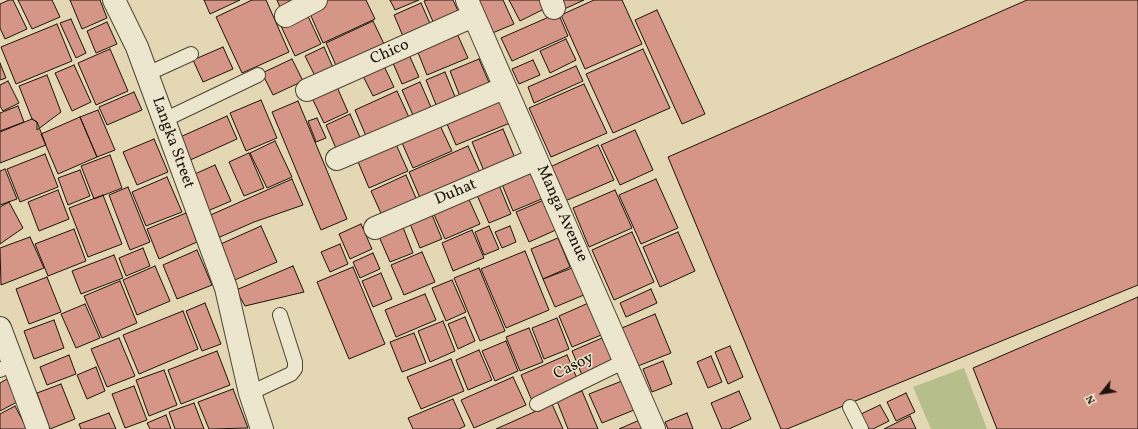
<!DOCTYPE html>
<html>
<head>
<meta charset="utf-8">
<style>
  body { margin:0 }
  #map { position:relative; width:1138px; height:429px; overflow:hidden; background:#e3d8b3; font-family:Vollkorn,serif }
  canvas { display:block }
  .north { position:absolute; left:1082px; top:373px; width:40px; height:40px; -webkit-text-stroke:3px #ede6ce; paint-order:stroke; rotate:240deg; font-size:11px; font-weight:700; line-height:16px; text-align:center; color:#1d140b }
  .north::after { content:''; display:block; margin:auto; width:14px; height:18px; background:#1d140b; clip-path:polygon(50% 0,100% 100%,50% 72%,0 100%) }
</style>
</head>
<body>
<div id="map">
<canvas width="1138" height="429"></canvas>
<div class="north">N</div>
</div>
<script>
const g = document.querySelector('canvas').getContext('2d');
g.lineJoin = 'round';
function paint(path, color) { g.fillStyle = color; g.fill(path, 'evenodd'); }
const shape = rows => new Path2D(rows.map(r => 'M' + r).join(''));
function stroke(path, color, width, dash) { g.strokeStyle = color; g.lineWidth = width; g.lineCap = dash ? 'butt' : 'round'; g.setLineDash(dash || []); g.stroke(path); }
function label(font, color, halo, rows, align = 'center') {
  g.font = font + ' Vollkorn,serif'; g.lineWidth = 3; g.setLineDash([]); g.textBaseline = 'middle'; g.strokeStyle = halo; g.fillStyle = color; for (const [text, x, y, turn = 0] of rows) {
    g.save(); g.translate(x, y); g.rotate((+turn || 0) * Math.PI / 180); g.textAlign = isNaN(turn) ? turn : align; if (halo) g.strokeText(text, 0, 0); g.fillText(text, 0, 0); g.restore();
  }
}
const green = shape([
  [964,368,987,429,931,429,913,387]
]);
const building = shape([
  [9,0,13,0,27,29,5,39,0,28,0,4,9,0],
  [18,0,52,0,60,17,32,29,18,0],
  [70,0,100,0,107,18,82,29,70,0],
  [204,0,240,0,210,14,204,0],
  [252,0,266,0,289,52,242,73,216,17,252,0],
  [277,0,305,0,282,12,277,0],
  [323,0,366,0,375,19,323,43,307,7,323,0],
  [390,0,419,0,395,10,390,0],
  [427,0,453,0,459,13,434,24,424,1,427,0],
  [475,0,503,0,514,24,490,34,475,0],
  [509,0,545,0,548,7,520,21,509,0],
  [555,0,584,0,560,11,555,0],
  [594,0,622,0,642,44,585,69,561,15,594,0],
  [1027,0,1138,0,1138,285,787,429,781,429,668,157,1027,0],
  [421,3,432,28,405,41,394,15,421,3],
  [657,10,705,114,682,124,635,20,657,10],
  [306,12,321,44,295,56,280,24,306,12],
  [558,13,568,36,512,61,501,38,558,13],
  [71,19,86,53,76,58,60,23,71,19],
  [373,21,386,48,338,70,326,43,373,21],
  [107,22,117,44,96,53,87,31,107,22],
  [57,24,72,61,16,84,1,47,57,24],
  [455,29,468,58,427,75,415,45,455,29],
  [566,39,576,60,550,73,540,51,566,39],
  [223,47,233,69,203,82,193,60,223,47],
  [324,47,335,72,317,80,305,56,324,47],
  [406,48,419,77,402,84,390,56,406,48],
  [110,49,128,91,96,105,78,63,110,49],
  [643,49,670,108,613,133,586,74,643,49],
  [292,59,303,81,273,95,262,73,292,59],
  [479,59,493,92,463,104,450,71,479,59],
  [533,60,540,75,519,84,512,69,533,60],
  [382,62,394,87,373,96,361,72,382,62],
  [0,63,6,78,0,80,0,63],
  [74,65,91,102,72,111,55,73,74,65],
  [576,66,583,81,534,103,528,87,576,66],
  [445,72,458,104,439,112,426,80,445,72],
  [47,75,61,112,37,130,37,122,32,119,19,86,47,75],
  [8,81,19,103,3,111,0,106,0,85,8,81],
  [420,82,434,114,416,122,402,90,420,82],
  [584,84,607,133,551,157,529,108,584,84],
  [337,87,348,112,324,123,312,98,337,87],
  [397,91,412,124,369,143,355,110,397,91],
  [134,92,142,110,107,125,99,107,134,92],
  [498,94,510,123,456,145,444,117,498,94],
  [261,100,277,138,246,151,230,113,261,100],
  [298,101,347,219,321,230,272,112,298,101],
  [18,106,24,122,0,131,0,113,18,106],
  [98,110,115,150,97,157,80,117,98,110],
  [350,114,362,142,338,153,326,125,350,114],
  [227,116,237,139,188,161,178,138,227,116],
  [80,117,97,157,58,174,41,134,80,117],
  [317,118,326,138,316,142,308,121,317,118],
  [32,119,37,122,46,145,0,163,0,132,32,119],
  [437,119,452,151,413,168,399,136,437,119],
  [503,129,515,158,484,171,472,142,503,129],
  [635,130,653,170,620,185,601,145,635,130],
  [154,139,168,172,137,185,123,152,154,139],
  [394,140,408,171,369,188,356,157,394,140],
  [275,141,292,177,267,188,250,153,275,141],
  [598,145,614,180,565,201,550,167,598,145],
  [468,146,483,179,423,205,409,172,468,146],
  [249,153,264,188,244,196,229,162,249,153],
  [45,154,58,187,20,202,7,169,45,154],
  [110,155,122,188,94,199,81,166,110,155],
  [215,165,231,201,203,213,188,177,215,165],
  [530,165,544,198,513,211,499,177,530,165],
  [5,169,17,199,0,205,0,171,5,169],
  [80,170,90,196,68,205,58,178,80,170],
  [406,175,419,205,384,220,371,191,406,175],
  [167,177,182,212,146,226,132,192,167,177],
  [496,178,511,214,489,223,474,188,496,178],
  [292,179,303,205,254,222,220,237,206,217,292,179],
  [656,179,678,228,641,244,619,195,656,179],
  [128,187,150,242,130,250,109,195,128,187],
  [58,190,69,219,39,231,28,202,58,190],
  [615,190,632,228,589,247,573,208,615,190],
  [103,195,122,244,88,257,69,208,103,195],
  [467,195,480,224,445,239,432,210,467,195],
  [544,200,558,229,529,242,516,212,544,200],
  [9,202,23,228,0,244,0,207,9,202],
  [430,210,442,239,420,248,408,219,430,210],
  [186,213,197,242,159,259,147,229,186,213],
  [401,222,413,253,390,262,377,232,401,222],
  [361,224,372,249,350,259,339,234,361,224],
  [261,226,277,262,230,282,214,247,261,226],
  [489,226,499,249,484,255,475,232,489,226],
  [510,226,516,242,502,248,495,232,510,226],
  [74,229,86,261,48,276,35,244,74,229],
  [472,230,484,258,453,271,442,243,472,230],
  [632,232,654,282,614,300,592,250,632,232],
  [678,232,695,271,660,287,643,247,678,232],
  [30,237,44,268,1,285,0,248,30,237],
  [558,238,570,267,543,279,531,249,558,238],
  [340,244,348,264,330,272,321,252,340,244],
  [143,248,150,266,126,276,119,258,143,248],
  [197,250,212,285,177,299,163,265,197,250],
  [525,251,549,310,506,328,481,269,525,251],
  [422,252,435,282,404,295,391,265,422,252],
  [373,253,380,269,360,278,353,262,373,253],
  [114,255,123,278,81,294,72,271,114,255],
  [580,265,591,292,555,307,543,279,580,265],
  [155,266,170,301,137,315,123,280,155,266],
  [293,266,304,292,245,306,236,290,293,266],
  [353,267,385,344,349,359,317,282,353,267],
  [479,268,505,331,480,341,454,278,479,268],
  [381,273,392,299,373,307,362,281,381,273],
  [47,277,61,312,29,324,16,289,47,277],
  [452,280,466,312,446,321,432,288,452,280],
  [120,281,137,323,102,338,84,296,120,281],
  [651,289,657,303,626,317,620,303,651,289],
  [425,294,436,320,396,337,385,310,425,294],
  [1138,297,1138,429,997,429,973,368,1138,297],
  [593,301,606,333,572,347,559,316,593,301],
  [205,303,221,344,202,351,186,311,205,303],
  [85,304,100,338,76,348,61,314,85,304],
  [183,311,198,349,139,374,123,335,183,311],
  [655,314,671,353,638,366,622,328,655,314],
  [465,317,475,341,458,349,448,324,465,317],
  [557,318,569,349,544,359,532,328,557,318],
  [54,320,64,348,34,359,24,331,54,320],
  [443,321,455,351,430,362,418,331,443,321],
  [529,328,543,362,520,371,506,337,529,328],
  [414,333,426,363,402,372,390,342,414,333],
  [119,338,135,376,107,387,91,349,119,338],
  [602,338,613,362,582,375,572,351,602,338],
  [506,341,518,371,495,381,482,351,506,341],
  [730,346,743,377,728,384,715,352,730,346],
  [479,350,492,380,468,390,456,360,479,350],
  [217,351,230,385,181,404,168,370,217,351],
  [69,355,76,374,47,385,40,367,69,355],
  [567,355,579,383,533,403,521,375,567,355],
  [711,356,722,382,708,388,697,362,711,356],
  [451,359,464,391,421,409,407,377,451,359],
  [663,361,672,384,652,392,643,369,663,361],
  [96,367,105,391,87,399,77,375,96,367],
  [164,370,177,405,149,416,136,380,164,370],
  [513,377,526,405,474,428,461,400,513,377],
  [7,379,19,401,0,411,0,383,7,379],
  [627,379,639,408,602,423,589,394,627,379],
  [61,384,75,419,50,429,37,393,61,384],
  [134,386,147,420,125,428,112,394,134,386],
  [233,389,248,428,209,429,198,402,233,389],
  [582,391,598,429,568,429,557,401,582,391],
  [739,391,751,419,729,429,722,429,711,403,739,391],
  [906,393,915,412,896,421,887,402,906,393],
  [453,399,465,426,459,429,413,429,408,418,453,399],
  [194,403,204,429,175,429,169,412,194,403],
  [552,404,563,429,496,429,552,404],
  [880,405,889,421,873,429,869,429,861,414,880,405],
  [15,406,27,429,0,429,0,414,15,406],
  [109,413,116,429,81,429,79,424,109,413],
  [687,413,693,429,668,429,665,422,687,413],
  [166,415,171,429,150,429,147,423,166,415],
  [910,416,916,429,884,429,910,416],
  [642,419,646,429,619,429,642,419]
]);
const service = shape([
  [147,74,191,54],
  [164,120,258,75],
  [0,370,13,364],
  [250,393,291,374,295,369,295,362,280,315],
  [537,404,625,361],
  [850,407,861,429]
]);
const pedestrian = shape([
  [551,0,554,8],
  [286,16,316,0]
]);
const minor = shape([
  [114,0,137,47,226,288,250,393,262,429],
  [467,0,654,429],
  [307,90,473,16],
  [337,159,504,88],
  [375,228,536,159],
  [0,328,38,429]
]);
const streetNames = [
  ["Chico",390,53,-24],
  ["Langka Street",172,143,70],
  ["Duhat",456,193,-23],
  ["Manga Avenue",561,214,66],
  ["Casoy",574,367,-26]
];
paint(green, '#b6be8b');
paint(building, '#d69687');
stroke(building, '#1d140b', 1);
stroke(service, '#4e4535', 16);
stroke(pedestrian, '#4e4535', 24);
stroke(minor, '#4e4535', 24);
stroke(service, '#ede6ce', 14);
stroke(pedestrian, '#ede6ce', 22);
stroke(minor, '#ede6ce', 22);
label('16px', '#1d140b', '#ede6ce', streetNames);
</script>
</body>
</html>
